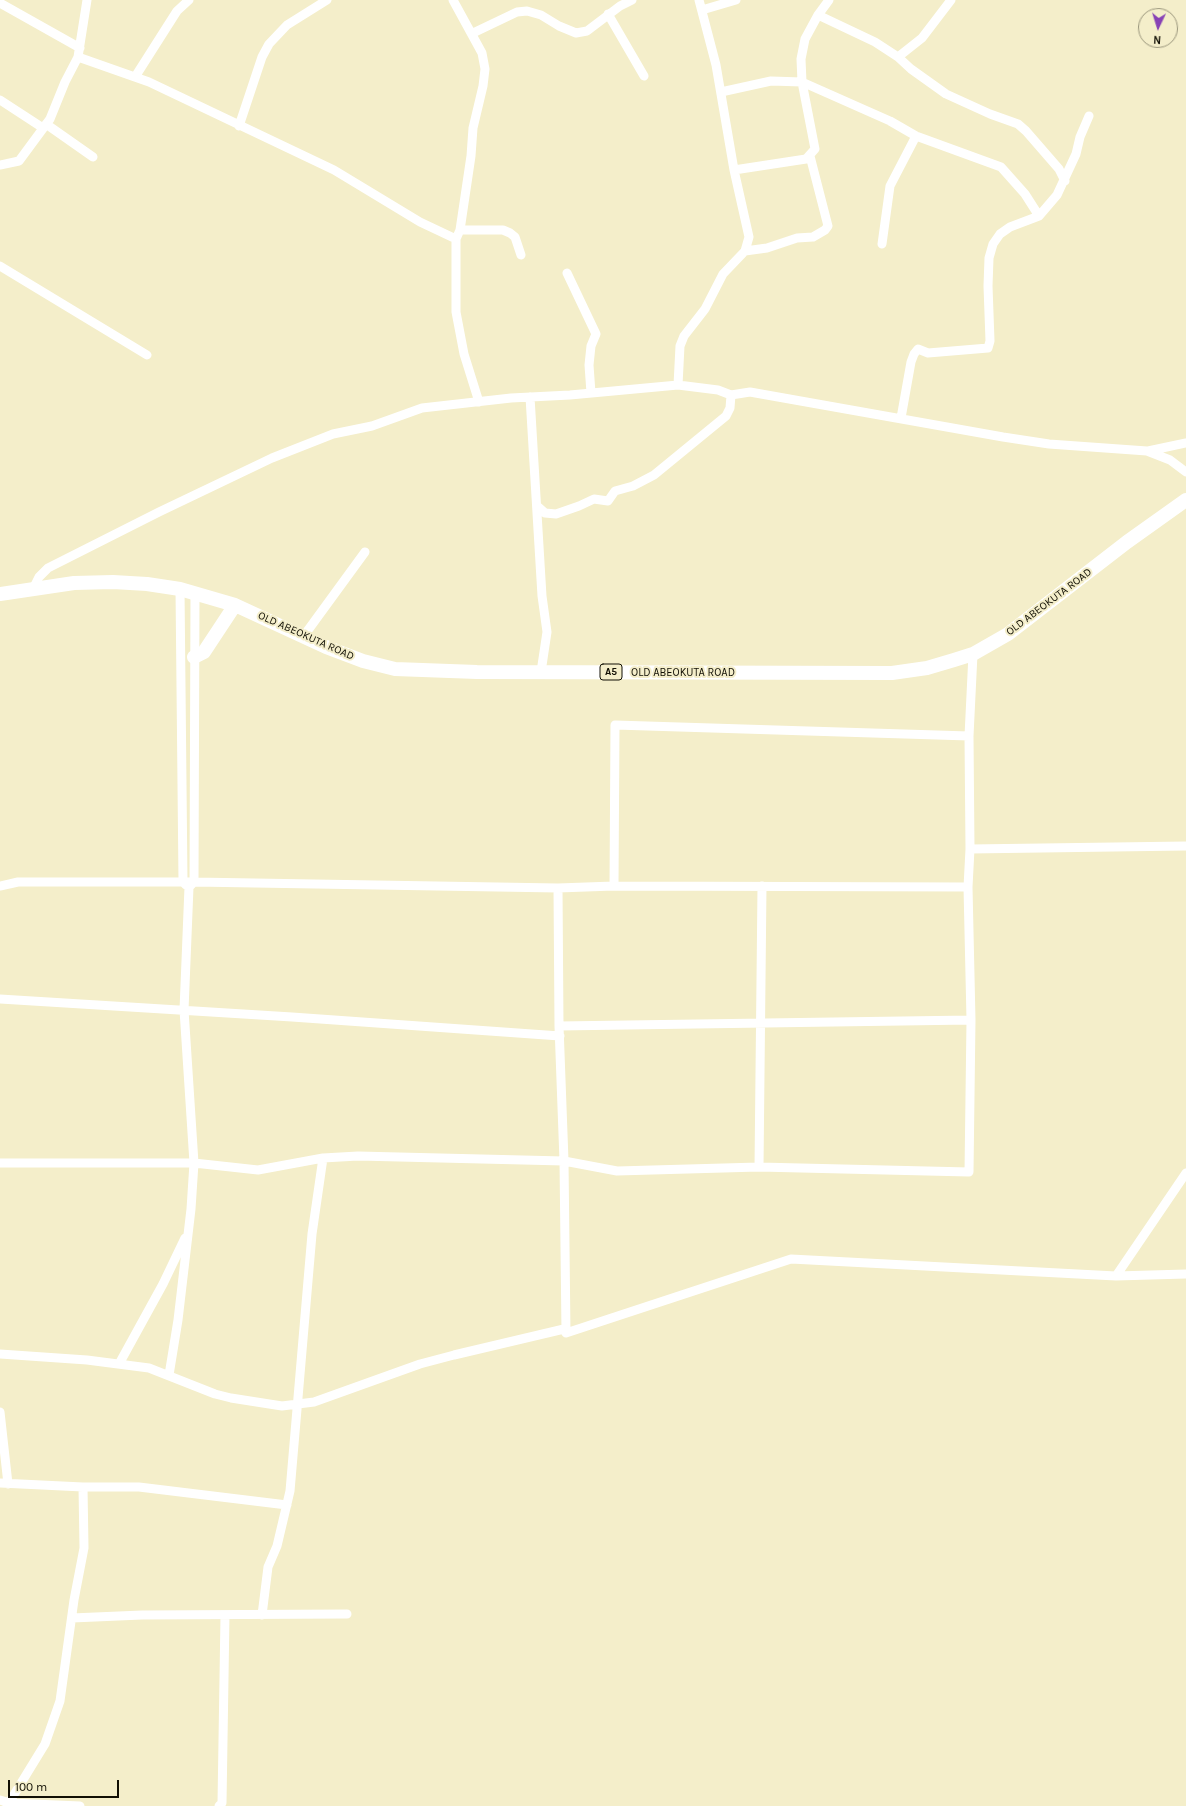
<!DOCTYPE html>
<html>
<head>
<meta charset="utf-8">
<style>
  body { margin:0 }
  #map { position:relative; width:1186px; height:1806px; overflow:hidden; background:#f4eeca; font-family:Karla,sans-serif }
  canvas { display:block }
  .north { position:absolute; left:1138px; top:8px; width:40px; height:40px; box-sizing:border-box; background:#f4eeca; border:1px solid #99957b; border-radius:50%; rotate:184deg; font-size:11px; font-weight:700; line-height:16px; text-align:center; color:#110f04 }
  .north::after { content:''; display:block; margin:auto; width:14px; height:18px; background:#8842b5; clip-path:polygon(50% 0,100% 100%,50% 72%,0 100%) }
  .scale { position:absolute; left:8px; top:1780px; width:111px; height:18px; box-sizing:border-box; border:2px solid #110f04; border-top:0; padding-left:5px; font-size:12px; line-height:14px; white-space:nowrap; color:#110f04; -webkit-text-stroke:3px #f4eeca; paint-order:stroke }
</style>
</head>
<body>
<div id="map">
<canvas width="1186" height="1806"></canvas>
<div class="north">N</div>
<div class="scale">100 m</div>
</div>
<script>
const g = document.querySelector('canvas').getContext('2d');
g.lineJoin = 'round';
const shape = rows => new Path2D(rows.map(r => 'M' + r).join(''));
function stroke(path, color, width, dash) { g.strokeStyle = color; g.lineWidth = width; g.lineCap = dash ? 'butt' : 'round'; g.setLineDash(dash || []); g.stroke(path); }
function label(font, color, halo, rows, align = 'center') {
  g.font = font + ' Karla,sans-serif'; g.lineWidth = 4; g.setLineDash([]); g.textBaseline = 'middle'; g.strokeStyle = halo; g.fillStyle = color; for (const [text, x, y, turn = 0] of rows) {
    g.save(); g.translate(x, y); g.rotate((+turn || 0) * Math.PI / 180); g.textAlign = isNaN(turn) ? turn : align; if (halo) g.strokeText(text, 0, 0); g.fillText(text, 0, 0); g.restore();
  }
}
const minor = shape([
  [453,0,482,53,485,69,483,86,473,128,471,156,460,230,456,239,456,312,464,354,479,402],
  [951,0,922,38,898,57,911,69,946,94,990,114,1018,124,1026,131,1059,169,1065,181],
  [0,3,80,48],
  [702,10,736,0],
  [608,14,644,76],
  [818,15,875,42,898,57],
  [473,33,517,12,527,11,541,15,559,26,576,33,587,31,620,6,632,0],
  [78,57,149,82,334,170,420,222,456,239],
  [135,77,177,11,189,0],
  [721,92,771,81,802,82,890,121,916,136,1001,167,1025,194,1039,216],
  [0,100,43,128],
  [46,124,93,157],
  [239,126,262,57,269,44,287,25,327,0],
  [0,165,19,161,50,119,65,82,78,57,87,0],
  [734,170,806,159,815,149,802,82,801,59,805,39,818,15,829,0],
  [460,230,503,230,510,233,515,237,521,255],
  [882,244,890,186,916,136],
  [745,251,767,248,797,238,813,237,825,230,828,226,810,156],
  [0,266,147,355],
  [567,273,596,334,591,346,589,365,591,393],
  [678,385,680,346,684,336,705,309,723,274,745,251,749,237,734,170,716,65,699,0],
  [530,397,542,596,547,632,541,672],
  [901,418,911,362,914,354,918,349,928,353,988,348,990,341,988,286,989,258,993,244,1000,234,1010,227,1039,216,1057,195,1076,154,1080,137,1089,116],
  [1148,451,1186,443],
  [537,506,545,513,556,514,579,506,594,499,608,501,615,491,633,486,654,475,726,416,730,408,731,395],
  [33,589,39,577,48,568,159,512,272,458,333,434,372,426,422,408,511,398,570,395,678,385,718,390,731,395,750,392,1003,437,1049,444,1147,451,1170,460,1186,472],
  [180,589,183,882,186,885],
  [303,637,365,552],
  [970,849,1186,846],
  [0,886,18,882,194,882,558,888,614,886,968,887],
  [614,886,615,725,969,736],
  [558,888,559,1026,564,1161,566,1333],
  [0,999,292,1017,560,1036],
  [559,1026,971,1020],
  [0,1163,194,1163,258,1170,323,1158,358,1156,564,1161,617,1171,759,1167,969,1172,971,1020,968,887,970,849,969,736,973,654],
  [759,1167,762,886],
  [1116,1276,1186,1173],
  [566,1333,791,1259,1116,1276,1186,1274],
  [0,1354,87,1360,149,1368,215,1394,231,1398,282,1406,314,1402,420,1364,454,1355,564,1329,566,1333],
  [119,1364,163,1284,185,1238],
  [169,1375,178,1320,191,1209,194,1163,184,1010,189,887,194,882,195,593],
  [0,1412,8,1484],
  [0,1483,83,1487,139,1487,287,1505],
  [262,1615,268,1567,277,1546,290,1491,312,1234,323,1158],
  [72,1618,142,1615,347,1614],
  [0,1800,10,1803,80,1806],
  [7,1806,45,1744,60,1701,74,1600,84,1548,83,1487],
  [219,1806,222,1803,225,1615]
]);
const highway = shape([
  [0,594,74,583,113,582,147,584,180,589,235,605,326,647,363,661,395,669,477,672,892,673,927,668,954,660,973,654,1008,634,1127,542,1186,500],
  [194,657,204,652,235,605]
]);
const shields = [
  [611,672,22]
];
const shieldNames = [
  ["A5",611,672]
];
const streetNames = [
  ["OLD ABEOKUTA ROAD",1049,602,-37],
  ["OLD ABEOKUTA ROAD",306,636,24],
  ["OLD ABEOKUTA ROAD",683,673]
];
stroke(minor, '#fff', 9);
stroke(highway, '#fff', 14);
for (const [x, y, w] of shields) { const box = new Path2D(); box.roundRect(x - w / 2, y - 8, w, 16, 3); g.fillStyle = '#f4eeca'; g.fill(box); stroke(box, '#110f04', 1); }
label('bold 10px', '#110f04', null, shieldNames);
label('11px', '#110f04', '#f4eeca', streetNames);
</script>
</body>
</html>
